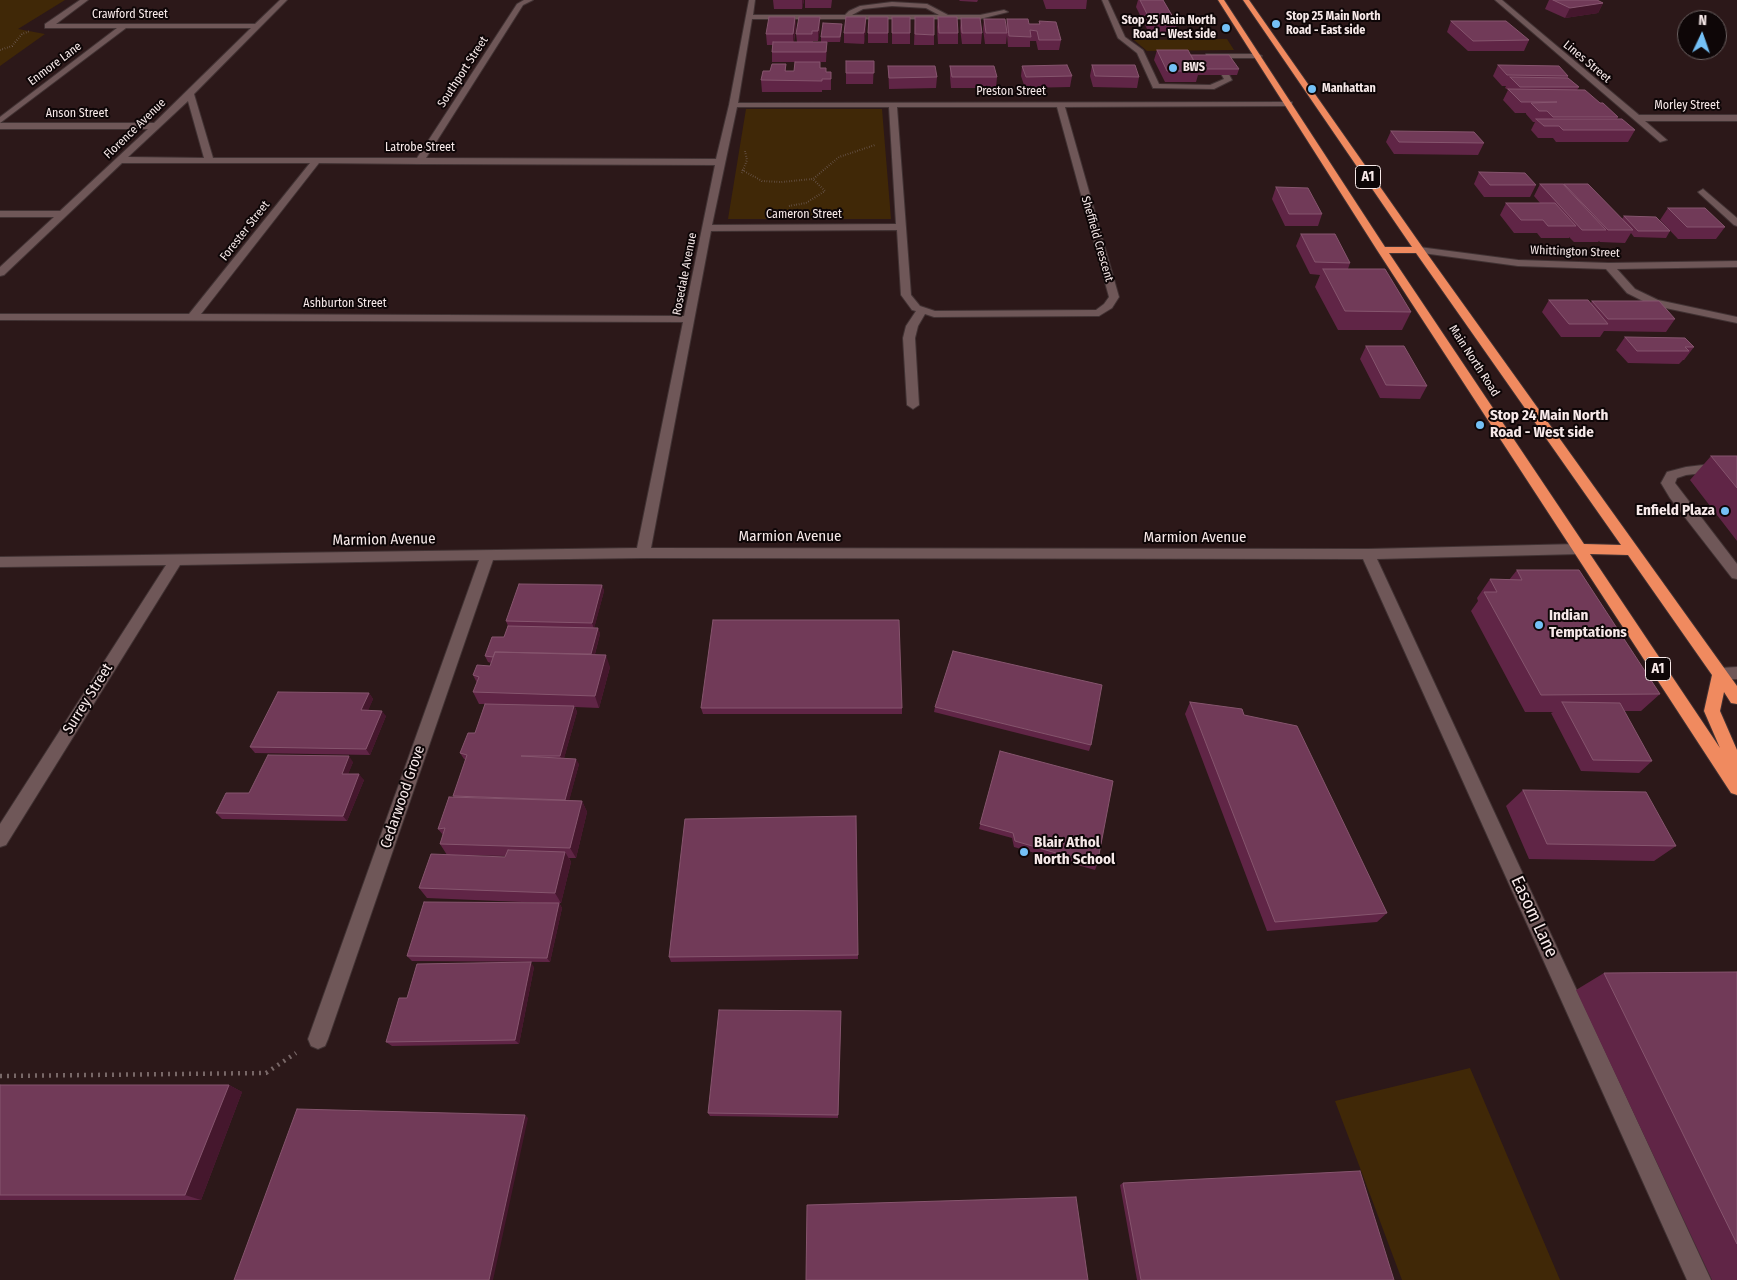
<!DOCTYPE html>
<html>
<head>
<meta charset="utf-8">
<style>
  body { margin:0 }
  #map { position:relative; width:1737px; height:1280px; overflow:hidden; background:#2c1819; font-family:"Fira Sans Condensed",sans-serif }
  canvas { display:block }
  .north { position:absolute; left:1677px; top:10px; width:50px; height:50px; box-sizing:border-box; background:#0e0607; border:1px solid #6b6161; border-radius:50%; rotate:3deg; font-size:14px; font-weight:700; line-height:20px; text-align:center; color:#f7e9e9 }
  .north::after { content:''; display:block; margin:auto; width:18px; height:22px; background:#74c0f6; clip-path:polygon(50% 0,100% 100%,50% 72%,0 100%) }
</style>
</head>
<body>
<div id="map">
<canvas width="1737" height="1280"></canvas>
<div class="north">N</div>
</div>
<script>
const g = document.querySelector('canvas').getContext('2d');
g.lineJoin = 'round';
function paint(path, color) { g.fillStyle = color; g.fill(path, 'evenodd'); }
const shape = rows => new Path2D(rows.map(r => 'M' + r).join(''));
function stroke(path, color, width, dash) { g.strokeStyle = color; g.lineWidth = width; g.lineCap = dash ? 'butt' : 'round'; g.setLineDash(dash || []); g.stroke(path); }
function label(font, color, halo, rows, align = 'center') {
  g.font = font + ' "Fira Sans Condensed",sans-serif'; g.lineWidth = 4; g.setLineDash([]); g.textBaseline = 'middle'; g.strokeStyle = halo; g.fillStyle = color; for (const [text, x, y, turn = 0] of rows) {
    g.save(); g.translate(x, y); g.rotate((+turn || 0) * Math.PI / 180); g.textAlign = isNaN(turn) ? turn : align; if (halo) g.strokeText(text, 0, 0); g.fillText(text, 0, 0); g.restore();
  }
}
const green = shape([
  [0,0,65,0,18,29,45,34,0,66],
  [1227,39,1234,50,1147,51,1134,40],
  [746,109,882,109,891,219,728,219],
  [1470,1068,1560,1280,1402,1280,1335,1101]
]);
const pathFar1 = shape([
  [0,50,12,46,22,34,30,31],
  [742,170,762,181,781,182,813,179],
  [742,173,747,160,745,151],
  [789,206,806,203,825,191,813,179,839,157,875,145]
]);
const path = shape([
  [0,1076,266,1073,296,1053]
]);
const minor = shape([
  [80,0,88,0,56,24,255,24,280,0,287,0,194,94,213,158,417,158,517,4,524,0,533,0,523,5,426,158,716,159,729,105,749,0,755,0,753,15,845,15,849,11,860,6,892,2,927,4,948,15,980,15,1004,10,1008,12,980,19,752,19,738,103,1292,102,1292,106,1289,106,1065,107,1119,297,1112,308,1099,316,934,317,925,314,918,326,915,338,919,405,913,409,907,405,903,338,906,326,916,311,912,310,901,295,897,230,711,231,651,548,1368,549,1579,544,1584,545,1586,549,1584,553,1579,554,1377,559,1711,1280,1687,1280,1363,559,643,558,493,560,328,1039,325,1046,318,1049,311,1046,308,1039,479,560,180,565,6,845,0,847,0,824,166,565,0,567,0,557,637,548,683,322,0,320,0,314,189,314,310,163,122,163,4,275,0,276,0,267,54,217,0,217,0,211,60,211,148,129,0,129,0,117,117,28,45,28,45,24,80,0],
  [892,6,926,8,939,15,852,15,863,9,892,6],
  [126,28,251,28,154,123,0,123,126,28],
  [188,101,204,158,128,157,188,101],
  [737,107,889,107,896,224,712,225,737,107],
  [897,107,1057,107,1109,297,1104,304,1096,310,935,311,920,306,911,295,897,107],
  [319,163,420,164,715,165,684,316,201,314,319,163],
  [1102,0,1108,0,1125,37,1143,50,1159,84,1210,85,1224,79,1212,58,1206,58,1206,54,1258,54,1262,56,1258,58,1220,58,1232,80,1214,89,1153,88,1137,53,1118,38,1102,0],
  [1495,0,1502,0,1639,115,1737,115,1737,121,1645,121,1667,140,1660,142,1495,0],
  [1703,189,1737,218,1737,226,1734,225,1700,194,1698,192,1703,189],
  [1419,247,1518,260,1609,263,1737,261,1737,267,1617,269,1635,289,1658,300,1737,317,1737,323,1651,305,1627,293,1606,269,1518,266,1415,252,1414,250,1419,247],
  [1737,461,1737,469,1686,475,1677,478,1675,483,1737,564,1737,579,1732,578,1670,498,1661,483,1667,472,1686,467,1737,461],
  [1737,667,1737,679,1720,680,1715,678,1712,674,1715,670,1720,668,1737,667]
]);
const highway = shape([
  [1218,0,1224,0,1385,247,1412,247,1243,0,1249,0,1423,248,1737,686,1737,704,1731,703,1724,692,1720,711,1737,750,1737,795,1731,793,1377,250,1218,0],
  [1389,253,1416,253,1621,545,1584,544,1389,253],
  [1590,554,1628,555,1712,675,1704,711,1720,748,1590,554]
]);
const wall = shape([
  [773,0,804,0,802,9,774,9],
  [805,0,832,0,831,8,805,8],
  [959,0,978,0,977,2,960,1],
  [1043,0,1087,0,1086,9,1046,9],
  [1138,0,1163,0,1177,24,1174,35,1150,35,1136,7],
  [1549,0,1597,0,1603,3,1598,13,1565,18,1545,9],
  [795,17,796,27,794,42,797,42,796,34,820,28,818,41,813,41,813,42,821,42,821,37,842,29,840,42,827,42,826,62,808,62,820,62,820,68,826,72,831,72,831,90,822,90,822,92,762,92,761,80,770,71,786,64,786,71,794,71,795,62,772,62,772,52,773,45,767,45,766,34],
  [888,17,888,43,868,43,868,33],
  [892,17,910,33,910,44,892,44],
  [915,17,934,35,934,45,914,45],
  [938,17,958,33,958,44,938,44,937,27],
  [961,18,982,33,981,44,962,44,960,28],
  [984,19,1006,28,1007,19,1029,24,1039,24,1039,21,1061,40,1059,50,1038,50,1036,41,1030,41,1030,47,1008,47,1007,35,1006,44,985,44,983,29],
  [1451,21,1529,40,1524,51,1468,51,1447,32],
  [866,28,864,44,844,43,844,33],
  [1157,50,1191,55,1239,69,1237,75,1198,75,1196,82,1165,82,1154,60],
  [874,61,873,84,846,84,846,73],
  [1092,65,1139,77,1137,88,1093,87,1090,76],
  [1498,65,1568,76,1568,78,1579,87,1577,90,1600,103,1618,117,1617,119,1635,130,1628,142,1556,142,1553,138,1538,138,1531,130,1535,122,1533,122,1526,114,1526,113,1515,113,1503,100,1508,90,1505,88,1506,86,1502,86,1493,76],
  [888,66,937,77,936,88,889,89],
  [950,66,997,77,996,88,951,88,950,77],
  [1022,66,1072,76,1070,87,1025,88,1021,76],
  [1391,131,1484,143,1478,155,1394,154,1386,142],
  [1479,172,1536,185,1530,197,1484,197,1474,184],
  [1540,184,1564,185,1564,184,1622,219,1624,216,1670,231,1666,238,1634,237,1631,233,1625,243,1600,242,1599,241,1598,242,1574,242,1569,237,1569,238,1541,238,1537,233,1514,233,1500,215,1506,203,1540,203,1534,196],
  [1276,187,1322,214,1318,226,1285,226,1272,199],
  [1668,208,1725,227,1716,239,1678,239,1660,220],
  [1301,234,1350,263,1348,269,1411,312,1402,330,1338,330,1315,287,1320,275,1310,274,1296,246],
  [1549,300,1591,303,1592,301,1675,319,1666,332,1604,331,1600,337,1561,337,1542,312],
  [1625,337,1694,347,1684,360,1683,360,1679,364,1628,363,1616,350],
  [1366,346,1427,386,1420,399,1380,398,1360,359],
  [1711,456,1737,456,1737,541,1690,480],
  [1517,570,1660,694,1641,711,1624,711,1652,761,1639,773,1581,771,1551,713,1553,712,1525,712,1471,611,1478,601,1477,598,1490,579,1509,580],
  [602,585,604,591,594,628,598,628,600,634,595,654,610,667,599,708,575,707,577,712,564,758,579,764,569,800,582,801,587,812,576,858,569,858,571,862,561,903,559,903,562,908,550,962,412,961,407,956,545,903,427,898,419,888,505,857,506,856,447,855,440,844,443,835,438,829,454,797,453,796,466,760,464,759,460,753,475,733,485,704,479,704,473,692,477,683,473,675,490,666,491,663,488,662,485,656,504,637,508,626,506,621],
  [369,693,373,699,368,710,386,716,370,755,255,753,250,747],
  [1190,702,1244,715,1387,913,1377,922,1267,931,1185,714],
  [935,707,1091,745,1089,751,934,712],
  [701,708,902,708,902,714,703,714],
  [1000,751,1097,865,1095,870,1014,847,1012,838,979,829],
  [353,762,348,774,364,780,347,821,222,819,216,813,249,793],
  [1523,790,1676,846,1654,861,1529,859,1506,806],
  [856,816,858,959,671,962,669,957],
  [534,967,519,1044,392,1046,386,1042,407,998],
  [1737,972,1737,1280,1712,1280,1576,990,1604,973],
  [841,1016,838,1118,710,1116,708,1113],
  [0,1085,229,1085,242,1092,201,1200,0,1200],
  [1123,1183,1394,1280,1137,1280,1120,1185]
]);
const shadedWall = shape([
  [802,0,804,0,802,9],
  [1603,3,1598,13,1565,18,1570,8],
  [795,17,796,27,793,45,793,34],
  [820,17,820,28,818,41,818,31],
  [866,17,866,28,864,44,864,33],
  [602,585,604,591,594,629,592,623],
  [598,628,600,634,592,665,590,659],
  [606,655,610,667,599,708,595,696],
  [369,693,373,699,366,716,361,710],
  [574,706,577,712,563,762,560,756],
  [382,711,386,716,370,755,366,749],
  [349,756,353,762,346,780,342,774],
  [576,759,579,764,568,805,565,800],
  [359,774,364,780,347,821,343,816],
  [582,801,587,812,576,858,570,848],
  [565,852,571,862,561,903,555,893],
  [559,903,562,908,550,962,547,958],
  [531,962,534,967,519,1044,515,1040],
  [229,1085,242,1092,201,1200,185,1195],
  [525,1115,528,1118,493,1280,489,1280]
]);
const building = shape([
  [1140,0,1163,0,1177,24,1152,24,1140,0],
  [1553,0,1597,0,1603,3,1570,8,1553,0],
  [769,17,795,17,793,34,766,34,769,17],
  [799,17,820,17,818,31,812,31,812,34,796,34,799,17],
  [846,17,866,17,864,33,844,33,846,17],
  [869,17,888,17,888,33,868,33,869,17],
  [892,17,910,17,910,33,892,33,892,17],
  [915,17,934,17,934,35,915,34,915,17],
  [938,17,957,17,958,33,939,33,938,17],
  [961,18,980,18,982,33,962,33,961,18],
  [984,19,1005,19,1007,33,986,33,984,19],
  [1007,19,1028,19,1029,24,1040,24,1039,21,1056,22,1061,40,1039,40,1037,31,1030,30,1031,37,1009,36,1007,19],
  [1451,21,1506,21,1529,40,1473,41,1451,21],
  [823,23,842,24,840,37,821,37,823,23],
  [773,42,827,42,826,52,772,52,773,42],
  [1157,50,1188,50,1199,71,1167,71,1157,50],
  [1191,55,1229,55,1239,69,1198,69,1191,55],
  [846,61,874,61,874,73,846,73,846,61],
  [795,62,820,62,820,68,826,68,826,72,831,72,831,79,822,79,822,81,761,80,763,71,770,71,772,64,786,64,785,71,794,71,795,62],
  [1067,65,1072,76,1026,77,1022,66,1067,65],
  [1092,65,1135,65,1139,77,1095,76,1092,65],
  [1498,65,1559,66,1568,76,1507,75,1498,65],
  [888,66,935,66,937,77,889,78,888,66],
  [950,66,994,66,997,77,952,77,950,66],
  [1510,77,1568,78,1579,87,1520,87,1510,77],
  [1508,89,1585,90,1600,103,1603,103,1618,117,1553,117,1547,111,1539,111,1531,103,1557,102,1521,102,1508,89],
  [1536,119,1622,119,1635,130,1563,130,1559,126,1544,126,1536,119],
  [1391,131,1474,132,1484,143,1399,142,1391,131],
  [1479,172,1525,173,1536,185,1490,185,1479,172],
  [1540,184,1563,184,1606,230,1582,230,1540,184],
  [1564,184,1588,184,1633,230,1608,230,1564,184],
  [1276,187,1308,188,1322,214,1289,214,1276,187],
  [1506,203,1555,203,1576,226,1548,226,1543,220,1521,220,1506,203],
  [1668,208,1705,208,1725,227,1687,227,1668,208],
  [1624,216,1656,217,1670,231,1638,231,1624,216],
  [1301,234,1335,234,1350,263,1315,262,1301,234],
  [1323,269,1385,269,1411,312,1345,311,1323,269],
  [1549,300,1588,300,1608,324,1569,324,1549,300],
  [1592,301,1659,301,1675,319,1608,319,1592,301],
  [1625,337,1685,338,1694,347,1685,347,1689,351,1637,351,1625,337],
  [1366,346,1404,346,1427,386,1386,385,1366,346],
  [1711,456,1737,456,1737,488,1711,456],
  [1517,570,1579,570,1660,694,1541,695,1484,592,1497,592,1490,579,1522,580,1517,570],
  [519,584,602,585,592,623,506,621,519,584],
  [713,620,899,620,902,708,701,708,713,620],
  [508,626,598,628,591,654,495,652,493,657,485,656,492,637,504,637,508,626],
  [953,651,1102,685,1091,745,935,707,953,651],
  [495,652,606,655,595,696,473,692,479,677,473,675,477,665,490,666,495,652],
  [278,692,369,693,361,710,382,711,366,749,250,747,278,692],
  [1190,702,1242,709,1244,715,1297,726,1387,913,1275,922,1190,702],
  [1562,702,1620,703,1652,761,1593,760,1562,702],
  [485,704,574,706,560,756,521,756,576,759,565,800,453,796,467,755,460,753,468,733,475,733,485,704],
  [1000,751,1113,781,1097,865,1015,841,1013,833,980,824,1000,751],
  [268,755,349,756,342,774,359,774,343,816,216,813,226,793,249,793,268,755],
  [1523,790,1646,792,1676,846,1547,844,1523,790],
  [449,797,582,801,570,848,440,844,445,828,438,829,449,797],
  [856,816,858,955,669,957,685,819,856,816],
  [508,850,565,852,555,893,419,888,431,854,505,857,508,850],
  [424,902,559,903,547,958,407,956,424,902],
  [531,962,515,1040,386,1042,399,998,407,998,417,964,531,962],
  [1737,972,1737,1244,1604,973,1737,972],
  [719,1010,841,1011,838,1115,708,1113,719,1010],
  [0,1085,229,1085,185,1195,0,1195,0,1085],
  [297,1109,525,1115,489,1280,234,1280,297,1109],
  [1360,1171,1394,1280,1141,1280,1123,1183,1360,1171],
  [1076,1197,1088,1280,806,1280,807,1205,1076,1197]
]);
const markers = [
  [1276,24,5,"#74c0f6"],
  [1226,28,5,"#74c0f6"],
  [1173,68,5,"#74c0f6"],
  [1312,89,5,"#74c0f6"],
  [1480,425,5,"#74c0f6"],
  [1725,511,5,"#74c0f6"],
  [1539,625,5,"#74c0f6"],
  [1024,852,5,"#74c0f6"]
];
const farStreetnames = [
  ["Crawford Street",130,15],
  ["Lines Street",1587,62,40],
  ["Enmore Lane",55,64,-37],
  ["Southport Street",463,72,-57],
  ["Preston Street",1011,92],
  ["Morley Street",1687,106],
  ["Anson Street",77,114],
  ["Florence Avenue",135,129,-44],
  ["Latrobe Street",420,148],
  ["Cameron Street",804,215],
  ["Forester Street",245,231,-52],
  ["Sheffield Crescent",1097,239,74],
  ["Whittington Street",1575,252,2],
  ["Rosedale Avenue",685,274,-79],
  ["Ashburton Street",345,304],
  ["Main North Road",1474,361,57]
];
const farPoinames = [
  ["Stop 25 Main North",1286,17],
  ["Road - East side",1286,31],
  ["Stop 25 Main North",1216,21,"right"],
  ["Road - West side",1216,35,"right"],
  ["BWS",1183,68],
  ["Manhattan",1322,89]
];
const shields = [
  [1368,177,25],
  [1658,669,25]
];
const shieldNames = [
  ["A1",1368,177],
  ["A1",1658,669]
];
const poiNames = [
  ["Stop 24 Main North",1490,416],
  ["Road - West side",1490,433],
  ["Enfield Plaza",1715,511,"right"],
  ["Indian",1549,616],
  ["Temptations",1549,633],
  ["Blair Athol",1034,843],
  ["North School",1034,860]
];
const streetNames = [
  ["Marmion Avenue",790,537],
  ["Marmion Avenue",1195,538],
  ["Marmion Avenue",384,540,-1],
  ["Surrey Street",88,699,-58],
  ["Cedarwood Grove",403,797,-71]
];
const nearStreetnames = [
  ["Easom Lane",1534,917,65]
];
paint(green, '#402807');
stroke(minor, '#413233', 2);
stroke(highway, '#413233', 2);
stroke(pathFar1, '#786767', 2, [0.5, 2]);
stroke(path, '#786767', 4.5, [2, 5]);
paint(minor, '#6f5758');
paint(highway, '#f08a5f');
paint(wall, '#602546');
paint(shadedWall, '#45172d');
paint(building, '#713a58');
stroke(building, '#86556e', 1);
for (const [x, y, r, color] of markers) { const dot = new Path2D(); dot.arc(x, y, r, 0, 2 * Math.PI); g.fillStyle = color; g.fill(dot); stroke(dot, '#0e0607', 2); }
label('12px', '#f7e9e9', '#0e0607', farStreetnames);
label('bold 12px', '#f7e9e9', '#0e0607', farPoinames, 'left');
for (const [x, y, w] of shields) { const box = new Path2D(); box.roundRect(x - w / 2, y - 11.5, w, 23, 4); g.fillStyle = '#0e0607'; g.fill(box); stroke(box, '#f7e9e9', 1); }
label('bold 14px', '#f7e9e9', null, shieldNames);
label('bold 15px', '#f7e9e9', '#0e0607', poiNames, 'left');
label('15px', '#f7e9e9', '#0e0607', streetNames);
label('18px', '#f7e9e9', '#0e0607', nearStreetnames);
</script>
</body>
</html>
